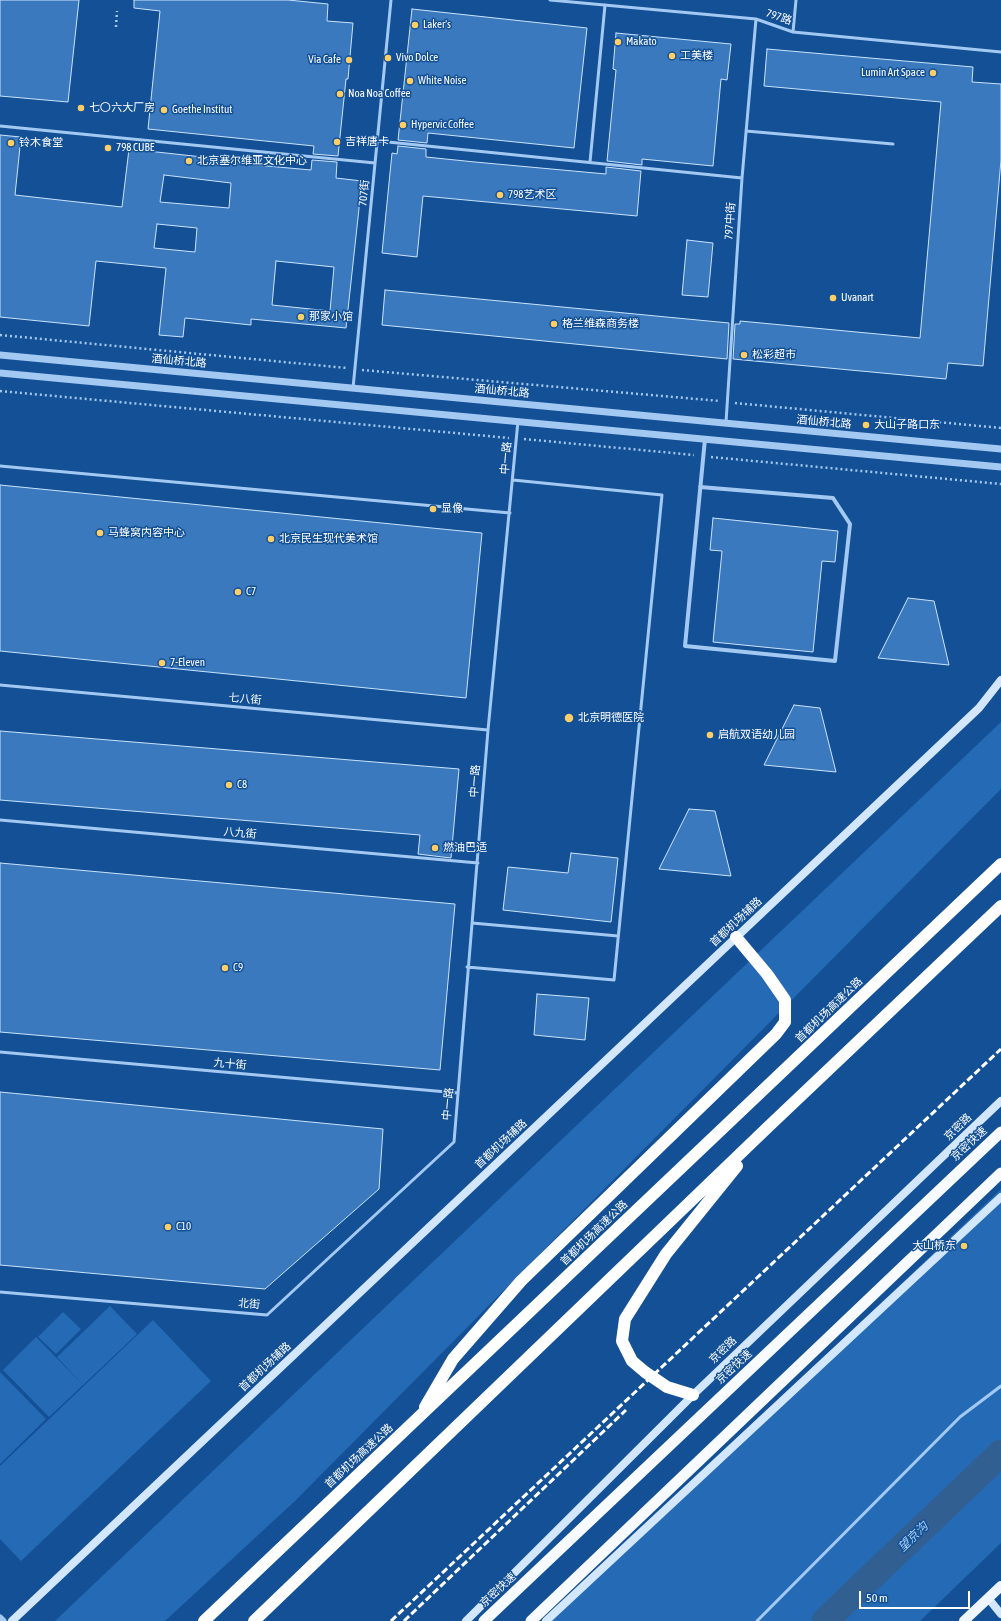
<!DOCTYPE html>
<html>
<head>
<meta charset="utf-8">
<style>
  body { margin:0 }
  #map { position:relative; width:1001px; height:1621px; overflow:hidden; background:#135096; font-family:"Asap Condensed",sans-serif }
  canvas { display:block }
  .scale { position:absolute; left:859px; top:1591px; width:111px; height:18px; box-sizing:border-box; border:2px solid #fff; border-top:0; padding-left:5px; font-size:12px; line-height:14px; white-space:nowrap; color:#fff; -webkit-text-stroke:3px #135096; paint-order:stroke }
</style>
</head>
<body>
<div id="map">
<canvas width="1001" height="1621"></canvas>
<div class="scale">50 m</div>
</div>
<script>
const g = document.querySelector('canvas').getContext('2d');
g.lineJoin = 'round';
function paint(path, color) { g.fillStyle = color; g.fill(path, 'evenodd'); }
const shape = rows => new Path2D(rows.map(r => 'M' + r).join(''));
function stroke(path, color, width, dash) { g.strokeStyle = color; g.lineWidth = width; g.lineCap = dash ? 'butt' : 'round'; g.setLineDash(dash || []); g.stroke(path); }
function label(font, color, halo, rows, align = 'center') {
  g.font = font + ' "Asap Condensed","Noto Sans SC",sans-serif'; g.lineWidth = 3; g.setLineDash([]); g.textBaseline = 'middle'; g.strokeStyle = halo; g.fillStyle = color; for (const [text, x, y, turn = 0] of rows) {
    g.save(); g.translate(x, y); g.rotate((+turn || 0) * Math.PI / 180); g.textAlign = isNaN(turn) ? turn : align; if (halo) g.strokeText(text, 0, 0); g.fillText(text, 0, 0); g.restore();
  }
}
const green = shape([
  [1001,722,1001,789,295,1501,165,1621,55,1621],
  [1001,1189,1001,1543,920,1621,546,1621],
  [110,1306,137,1334,83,1385,57,1357],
  [63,1312,81,1329,56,1354,38,1337],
  [153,1320,211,1381,21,1561,0,1539,0,1466],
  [36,1337,83,1385,49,1417,3,1370],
  [0,1372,46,1419,0,1464]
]);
const river = shape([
  [825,1621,1001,1453]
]);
const building = shape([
  [0,0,79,0,68,102,0,96,0,0],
  [134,0,288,0,328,4,327,21,353,23,348,79,346,79,338,156,313,154,314,146,148,129,160,11,134,8,134,0],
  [412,9,587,28,574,148,428,133,427,143,398,140,412,9],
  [616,33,731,44,727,80,721,79,713,166,642,159,642,165,607,161,616,70,613,69,616,33],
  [767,49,973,67,972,82,1001,84,1001,160,983,366,948,363,946,379,733,359,735,324,740,324,740,321,920,338,941,102,764,86,767,49],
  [0,135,21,137,15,195,122,207,129,149,212,158,212,161,311,170,312,160,337,162,336,178,362,181,346,328,251,319,251,325,185,318,183,337,159,335,166,268,96,261,89,326,0,317,0,135],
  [164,175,231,183,229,208,160,202,164,175],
  [157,224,197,228,195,252,154,248,157,224],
  [276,261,334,267,330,311,272,305,276,261],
  [398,146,426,149,426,157,475,162,606,174,606,167,641,171,637,216,423,196,417,257,382,253,392,153,397,154,398,146],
  [687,240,713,243,708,297,682,295,687,240],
  [385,290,729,323,727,359,382,325,385,290],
  [0,485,482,533,466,698,0,651,0,485],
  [713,518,838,531,835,562,822,561,813,652,713,642,722,551,710,550,713,518],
  [908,598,934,601,949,665,878,658,908,598],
  [794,705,820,708,836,772,764,765,794,705],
  [0,731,459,769,451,858,418,854,420,835,0,800,0,731],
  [689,809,715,811,731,876,659,869,689,809],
  [571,853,618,858,611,922,503,910,508,867,568,873,571,853],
  [0,863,455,904,440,1070,0,1032,0,863],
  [537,994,589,998,585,1040,534,1035,537,994],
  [0,1092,383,1129,379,1189,265,1289,0,1265,0,1092]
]);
const path = shape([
  [116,27,117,11],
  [0,335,347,368],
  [362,370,720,401],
  [0,391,509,438],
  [735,403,1001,428],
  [524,439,694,455],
  [711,457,1001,484]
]);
const service = shape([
  [550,0,756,19,793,32,1001,52],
  [793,32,796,0],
  [0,126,375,163],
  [746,131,893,144],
  [378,141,742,178],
  [590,162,605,5],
  [353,388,391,0],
  [726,422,742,178,756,19],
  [0,466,510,513],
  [0,685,488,730],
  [0,820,478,863],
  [472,923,618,936],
  [467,967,614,980,662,495,513,480],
  [0,1052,458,1093],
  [0,1292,267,1315,454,1142,488,730,518,421],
  [757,1621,960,1417,1001,1386]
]);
const minor = shape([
  [700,487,833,498,850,524,835,661,685,646,705,439]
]);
const tertiary = shape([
  [0,355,1001,449],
  [0,373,1001,467],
  [0,1618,3,1621]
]);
const secondary = shape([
  [988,1598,1001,1614],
  [12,1621,979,708,1001,680],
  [466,1621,693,1395,1001,1101],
  [546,1621,1001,1197]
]);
const primary = shape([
  [964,1621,1001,1586]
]);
const trunk = shape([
  [484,1621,1001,1132],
  [531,1621,1001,1173]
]);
const motorway = shape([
  [693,1395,667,1387,645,1372,632,1361,622,1341,625,1319,666,1254,737,1166],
  [425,1407,453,1359,521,1281,776,1034,785,1022,785,1000,767,974,736,937],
  [204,1621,1001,864],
  [254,1621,768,1127,1001,906]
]);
const rail = shape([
  [391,1621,1001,1049],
  [404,1621,626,1410]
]);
const markers = [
  [415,25,4,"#ffce65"],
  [618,42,4,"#ffce65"],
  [672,56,4,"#ffce65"],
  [388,58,4,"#ffce65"],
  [349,60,4,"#ffce65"],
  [933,73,4,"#ffce65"],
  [410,81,4,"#ffce65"],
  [340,94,4,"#ffce65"],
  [81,108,4,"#ffce65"],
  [164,110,4,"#ffce65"],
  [403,125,4,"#ffce65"],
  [337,142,4,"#ffce65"],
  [11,143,4,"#ffce65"],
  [108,148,4,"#ffce65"],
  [189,161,4,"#ffce65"],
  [500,195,4,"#ffce65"],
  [833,298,4,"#ffce65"],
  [301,317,4,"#ffce65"],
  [554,324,4,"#ffce65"],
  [744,355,4,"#ffce65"],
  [866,425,4,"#ffce65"],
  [433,509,4,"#ffce65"],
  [100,533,4,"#ffce65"],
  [271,539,4,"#ffce65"],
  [238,592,4,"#ffce65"],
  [162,663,4,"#ffce65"],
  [569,718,5,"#ffce65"],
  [710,735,4,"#ffce65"],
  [229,785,4,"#ffce65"],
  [435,848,4,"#ffce65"],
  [225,968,4,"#ffce65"],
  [168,1227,4,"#ffce65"],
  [964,1246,4,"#ffce65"]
];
const streetNames = [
  ["797路",779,17,19],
  ["707街",364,193,-85],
  ["797中街",730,221,-86],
  ["酒仙桥北路",179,361,5],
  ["酒仙桥北路",502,391,5],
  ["酒仙桥北路",824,422,5],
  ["中一路",506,458,-85],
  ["七八街",245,699,5],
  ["中一路",475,781,-86],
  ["八九街",240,833,5],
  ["首都机场辅路",736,922,-43],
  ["首都机场高速公路",829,1010,-44],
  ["九十街",230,1064,5],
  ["中一路",448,1104,-85],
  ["京密路",958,1127,-44],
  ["首都机场辅路",501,1144,-43],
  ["京密快速",969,1144,-43],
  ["首都机场高速公路",594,1233,-44],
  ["北街",249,1304,5],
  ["京密路",723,1350,-44],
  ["首都机场辅路",265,1367,-43],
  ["京密快速",734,1367,-43],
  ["首都机场高速公路",359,1456,-43],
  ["京密快速",498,1590,-43]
];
const poiNames = [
  ["Laker's",423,25],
  ["Makato",626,42],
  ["工美楼",680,56],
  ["Vivo Dolce",396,58],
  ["Via Cafe",341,60,"right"],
  ["Lumin Art Space",925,73,"right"],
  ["White Noise",418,81],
  ["Noa Noa Coffee",348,94],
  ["七〇六大厂房",89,108],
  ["Goethe Institut",172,110],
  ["Hypervic Coffee",411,125],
  ["吉祥唐卡",345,142],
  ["铃木食堂",19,143],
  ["798 CUBE",116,148],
  ["北京塞尔维亚文化中心",197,161],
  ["798艺术区",508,195],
  ["Uvanart",841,298],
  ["那家小馆",309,317],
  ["格兰维森商务楼",562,324],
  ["松彩超市",752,355],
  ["大山子路口东",874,425],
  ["显像",441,509],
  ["马蜂窝内容中心",108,533],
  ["北京民生现代美术馆",279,539],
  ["C7",246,592],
  ["7-Eleven",170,663],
  ["北京明德医院",578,718],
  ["启航双语幼儿园",718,735],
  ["C8",237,785],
  ["燃油巴适",443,848],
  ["C9",233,968],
  ["C10",176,1227],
  ["大山桥东",956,1246,"right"]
];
const waterNames = [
  ["望京沟",913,1537,-44]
];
paint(green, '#256ab5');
stroke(river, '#325f92', 27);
paint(building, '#3b79be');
stroke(building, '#cbe3fd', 1);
stroke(path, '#a3c9f3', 2.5, [2, 3]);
stroke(service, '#a3c9f3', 3);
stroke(minor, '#a3c9f3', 4);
stroke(tertiary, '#a3c9f3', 7);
stroke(secondary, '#d2e6fd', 8);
stroke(primary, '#eff6ff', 10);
stroke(trunk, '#f7faff', 11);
stroke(motorway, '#fff', 12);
stroke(rail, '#fff', 3, [7, 3]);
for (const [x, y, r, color] of markers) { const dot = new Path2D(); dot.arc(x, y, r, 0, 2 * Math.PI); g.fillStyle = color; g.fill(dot); stroke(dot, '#135096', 1.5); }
label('11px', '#fff', '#135096', streetNames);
label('11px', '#fff', '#135096', poiNames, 'left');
label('italic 12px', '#afd3f9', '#135096', waterNames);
</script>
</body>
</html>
